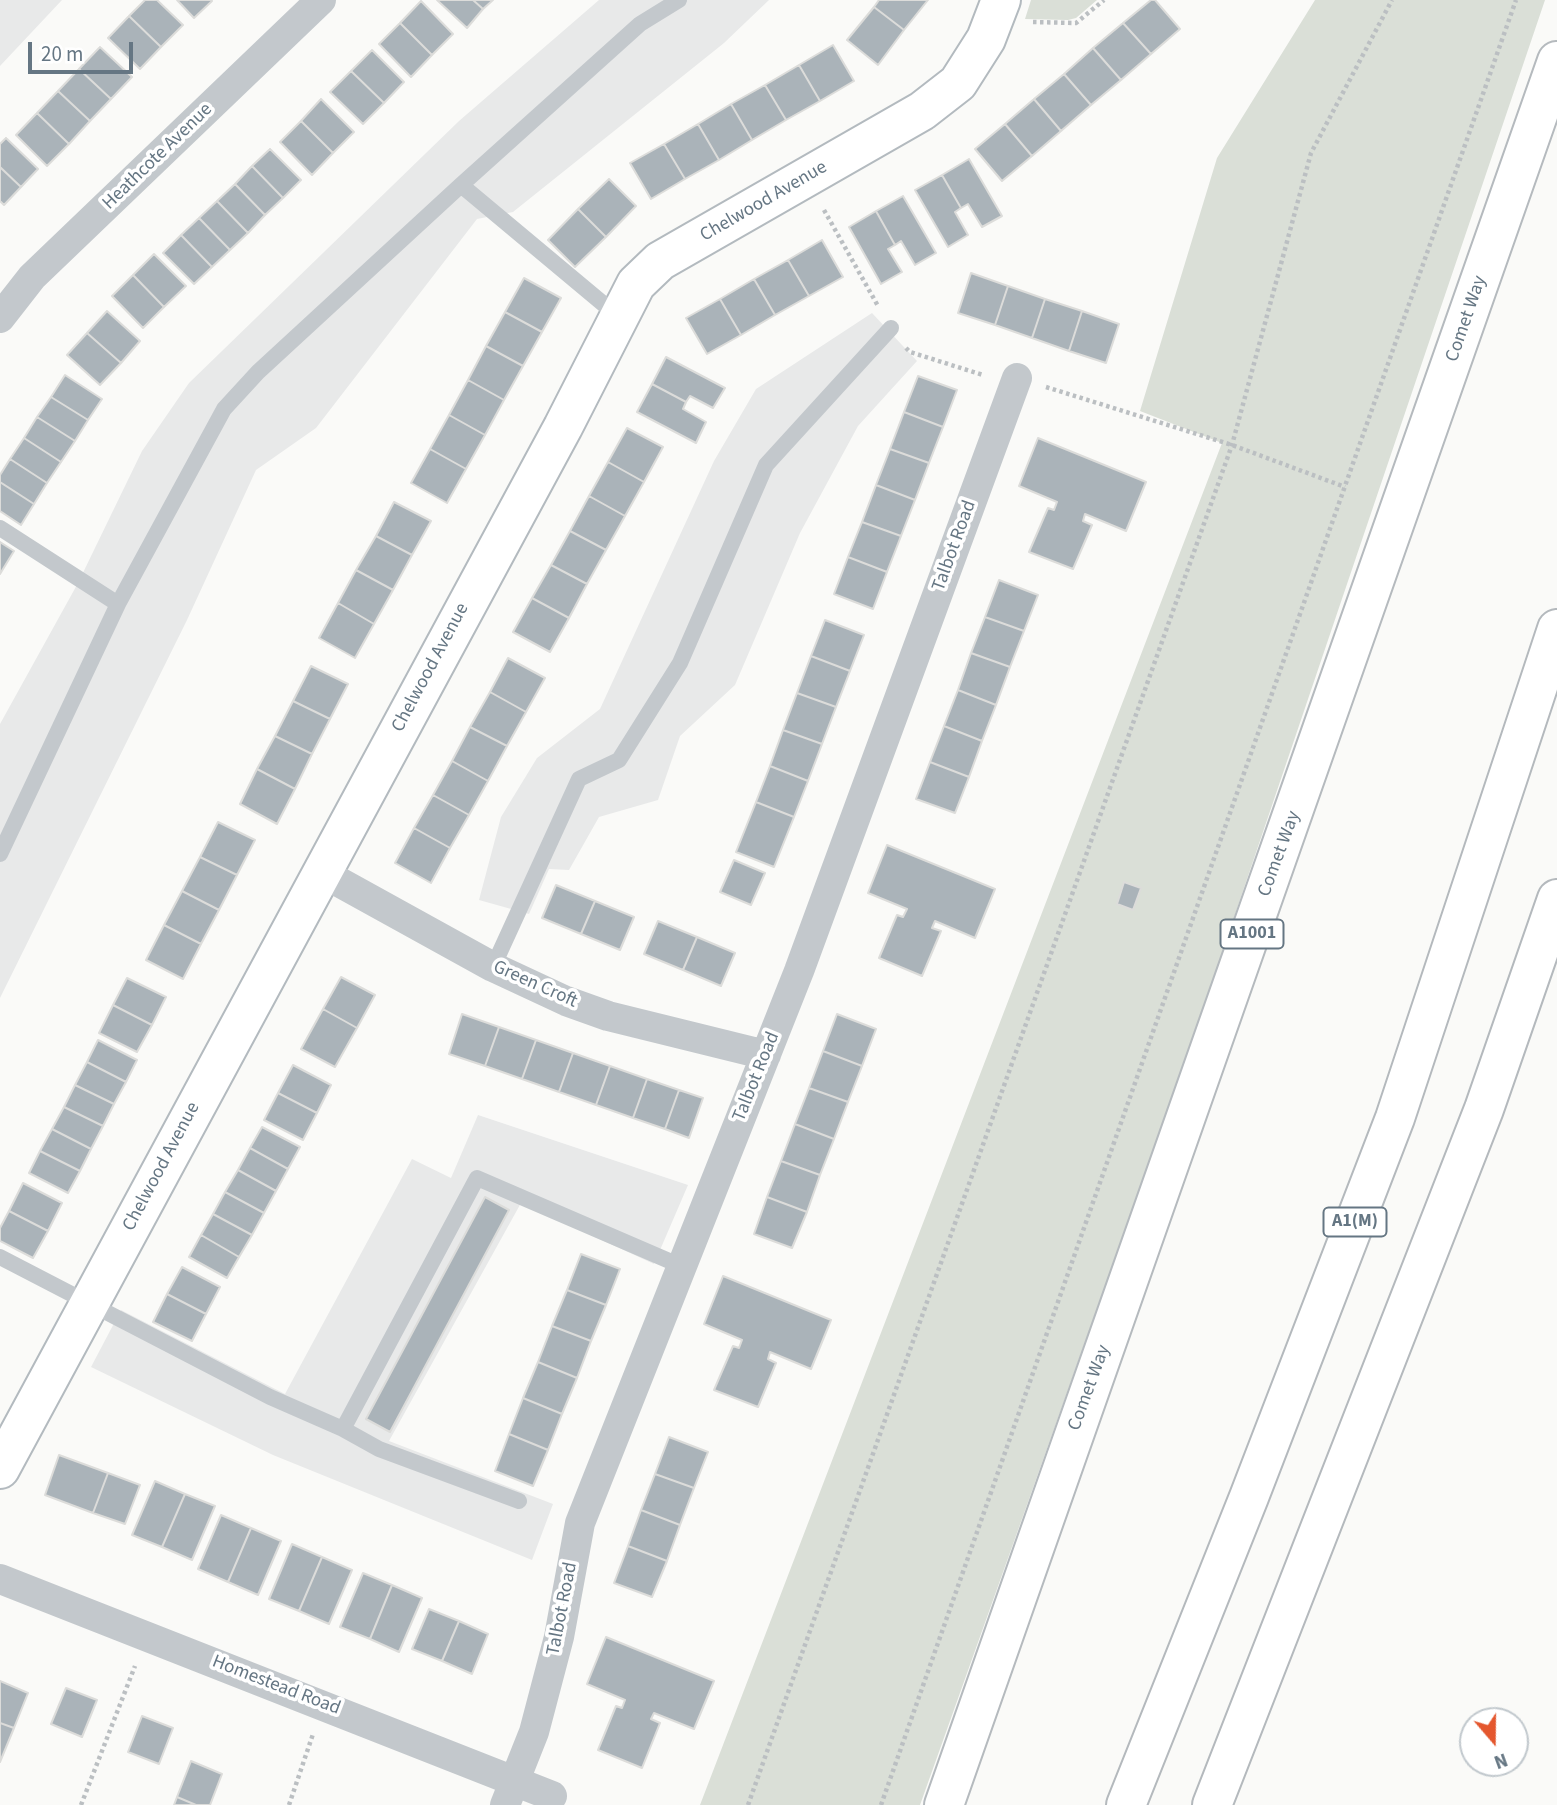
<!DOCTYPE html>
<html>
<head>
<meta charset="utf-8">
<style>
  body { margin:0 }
  #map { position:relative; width:1557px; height:1805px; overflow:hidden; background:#fafaf8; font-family:"Source Sans 3",sans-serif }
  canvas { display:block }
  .north { position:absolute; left:1459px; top:1707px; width:70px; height:70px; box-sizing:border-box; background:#fff; border:2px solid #c1c8cd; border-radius:50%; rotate:160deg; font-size:19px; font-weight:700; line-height:28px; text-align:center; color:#657683 }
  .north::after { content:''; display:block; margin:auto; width:24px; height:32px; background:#e4572e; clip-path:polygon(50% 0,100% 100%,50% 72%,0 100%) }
  .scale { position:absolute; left:28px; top:42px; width:105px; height:32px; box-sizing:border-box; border:4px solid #657683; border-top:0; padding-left:9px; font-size:21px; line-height:24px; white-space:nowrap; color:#657683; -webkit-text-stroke:5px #fff; paint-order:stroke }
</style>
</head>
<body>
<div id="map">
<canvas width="1557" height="1805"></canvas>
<div class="north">N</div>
<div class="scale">20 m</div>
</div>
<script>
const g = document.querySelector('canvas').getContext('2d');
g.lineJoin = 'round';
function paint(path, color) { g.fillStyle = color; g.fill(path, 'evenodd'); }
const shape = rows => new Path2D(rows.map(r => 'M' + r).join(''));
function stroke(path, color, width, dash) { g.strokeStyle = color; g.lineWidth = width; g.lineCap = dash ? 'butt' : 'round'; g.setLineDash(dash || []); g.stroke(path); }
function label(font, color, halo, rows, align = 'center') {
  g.font = font + ' "Source Sans 3",sans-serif'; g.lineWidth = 7; g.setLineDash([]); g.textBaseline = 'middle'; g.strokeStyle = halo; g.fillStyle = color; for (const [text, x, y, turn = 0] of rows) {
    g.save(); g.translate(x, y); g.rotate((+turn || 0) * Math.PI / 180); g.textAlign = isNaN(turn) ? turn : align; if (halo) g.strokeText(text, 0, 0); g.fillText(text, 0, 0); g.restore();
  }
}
const built = shape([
  [0,0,62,0,0,66],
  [599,0,769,0,724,43,513,212,477,219,316,428,256,470,187,620,0,998,0,724,78,583,142,451,189,383,459,121],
  [872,313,917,361,858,426,800,533,735,685,680,736,658,800,599,817,569,870,549,869,529,914,479,900,501,817,537,758,600,709,714,461,756,389],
  [478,1115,688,1185,654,1264,521,1203,389,1441,553,1504,532,1560,273,1455,91,1367,121,1310,285,1394,412,1159,451,1178]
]);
const green = shape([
  [1031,0,1097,0,1076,18,1068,20,1025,19],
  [1315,0,1545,0,1187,1056,920,1805,700,1805,1222,443,1140,411,1217,158]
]);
const building = shape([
  [145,0,157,0,183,25,161,47,129,16,145,0],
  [177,0,211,0,212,1,194,18,177,0],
  [437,0,473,0,483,9,467,28,437,0],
  [473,0,493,0,483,9,473,0],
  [879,0,928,0,904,30,874,7,879,0],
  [1151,0,1155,0,1180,29,1151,54,1123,23,1151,0],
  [421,1,453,34,432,55,400,23,421,1],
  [874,7,904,30,878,65,847,40,874,7],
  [129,16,161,47,140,69,108,38,129,16],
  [400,23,432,55,411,77,379,44,400,23],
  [1123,23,1151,54,1121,80,1093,48,1123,23],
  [833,45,854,81,820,101,799,65,833,45],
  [100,47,132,77,111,99,79,69,100,47],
  [1093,48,1121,80,1091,105,1064,74,1093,48],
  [372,50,404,82,384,103,351,71,372,50],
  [799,65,820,101,786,120,765,85,799,65],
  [79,69,111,99,90,121,58,91,79,69],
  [351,71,384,103,363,124,330,92,351,71],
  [1064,74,1091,105,1061,131,1034,99,1064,74],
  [765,85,786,120,752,140,731,104,765,85],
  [58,91,90,121,69,144,37,113,58,91],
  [321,99,354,132,333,153,301,121,321,99],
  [1034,99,1061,131,1032,156,1005,124,1034,99],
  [731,104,752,140,719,160,698,124,731,104],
  [37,113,69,144,47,166,16,135,37,113],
  [301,121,333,153,312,175,280,142,301,121],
  [698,124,719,160,685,179,664,144,698,124],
  [1005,124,1032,156,1002,181,975,149,1005,124],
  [6,138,38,169,21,187,0,167,0,144,6,138],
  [664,144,685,179,651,199,630,163,664,144],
  [270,149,301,180,283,198,252,166,270,149],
  [969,159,1002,216,982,227,968,204,961,208,942,175,969,159],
  [252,166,283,198,265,215,235,184,252,166],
  [0,167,21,187,4,205,0,201,0,167],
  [942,175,961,208,955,212,968,235,948,247,915,190,942,175],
  [609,179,636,206,606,237,578,209,609,179],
  [235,184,265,215,248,233,217,201,235,184],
  [903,196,936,253,915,265,901,241,895,245,876,211,903,196],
  [217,201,248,233,230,250,199,218,217,201],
  [578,209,606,237,575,267,548,240,578,209],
  [876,211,895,245,888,249,902,272,881,284,849,227,876,211],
  [199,218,230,250,212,267,181,235,199,218],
  [181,235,212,267,194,284,163,253,181,235],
  [822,240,843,277,809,296,788,260,822,240],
  [154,254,186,286,164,307,133,275,154,254],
  [788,260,809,296,775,315,754,279,788,260],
  [971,273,1008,286,995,325,958,313,971,273],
  [133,275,164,307,143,328,112,296,133,275],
  [524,278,561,298,542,332,505,312,524,278],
  [754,279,775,315,741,335,720,299,754,279],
  [1008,286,1045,299,1032,338,995,325,1008,286],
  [720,299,741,335,707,354,686,318,720,299],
  [1045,299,1082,311,1069,351,1032,338,1045,299],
  [107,311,140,341,121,363,87,333,107,311],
  [1082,311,1119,324,1106,363,1069,351,1082,311],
  [505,312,542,332,523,366,486,346,505,312],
  [87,333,121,363,100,385,67,355,87,333],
  [486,346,523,366,504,400,468,380,486,346],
  [666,357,725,388,713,408,690,396,686,402,652,384,666,357],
  [65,375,102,399,88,420,51,397,65,375],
  [918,376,957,390,943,427,904,412,918,376],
  [468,380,504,400,485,435,449,415,468,380],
  [652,384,686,402,683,409,706,422,696,443,637,412,652,384],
  [51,397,88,420,75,441,37,417,51,397],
  [904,412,943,427,929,463,890,449,904,412],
  [449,415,485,435,466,469,430,449,449,415],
  [37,417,75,441,61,462,24,438,37,417],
  [627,428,663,447,644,482,608,462,627,428],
  [24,438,61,462,47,483,10,459,24,438],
  [1038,438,1146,482,1126,531,1085,514,1083,521,1092,525,1073,569,1029,552,1048,508,1054,510,1057,502,1019,486,1038,438],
  [430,449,466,469,447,503,411,483,430,449],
  [890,449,929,463,915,500,876,485,890,449],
  [10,459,47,483,34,504,0,482,0,475,10,459],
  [608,462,644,482,625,516,589,496,608,462],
  [0,482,34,504,21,525,0,511,0,482],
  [876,485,915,500,901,536,862,522,876,485],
  [589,496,625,516,606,550,570,531,589,496],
  [394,502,431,521,412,555,376,536,394,502],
  [862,522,901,536,887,572,848,557,862,522],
  [570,531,606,550,587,584,551,565,570,531],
  [376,536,412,555,393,590,356,570,376,536],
  [0,542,14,551,0,574,0,542],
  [848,557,887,572,873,609,834,594,848,557],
  [551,565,587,584,569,618,532,598,551,565],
  [356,570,393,590,374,624,338,603,356,570],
  [999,580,1038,595,1024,631,985,617,999,580],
  [532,598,569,618,550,652,513,632,532,598],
  [338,603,374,624,355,658,319,638,338,603],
  [985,617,1024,631,1010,667,971,653,985,617],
  [825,620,864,635,850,671,811,656,825,620],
  [971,653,1010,667,996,705,958,690,971,653],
  [811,656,850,671,836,707,797,693,811,656],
  [508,658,545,678,526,712,490,692,508,658],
  [311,666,348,684,330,719,293,701,311,666],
  [958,690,996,705,982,741,944,726,958,690],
  [490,692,526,712,507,746,470,727,490,692],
  [797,693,836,707,822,744,783,730,797,693],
  [293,701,330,719,312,754,275,736,293,701],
  [944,726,982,741,969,777,930,762,944,726],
  [470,727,507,746,488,781,452,761,470,727],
  [783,730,822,744,808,781,770,766,783,730],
  [275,736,312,754,295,789,257,769,275,736],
  [452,761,488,781,469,815,433,795,452,761],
  [930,762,969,777,955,813,916,799,930,762],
  [770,766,808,781,794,817,756,802,770,766],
  [257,769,295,789,277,824,240,804,257,769],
  [433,795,469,815,450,848,414,828,433,795],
  [756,802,794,817,774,867,736,852,756,802],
  [218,822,255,840,237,875,200,857,218,822],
  [414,828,450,848,431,883,395,863,414,828],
  [887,845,995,889,975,938,935,921,932,928,941,931,922,976,879,958,897,915,903,917,907,909,868,893,887,845],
  [200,857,237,875,219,910,182,891,200,857],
  [734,860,765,873,751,905,720,892,734,860],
  [1124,882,1141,888,1133,910,1117,904,1124,882],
  [556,885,595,901,581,934,542,918,556,885],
  [182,891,219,910,201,944,164,925,182,891],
  [595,901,634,917,620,950,581,934,595,901],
  [658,921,697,937,683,970,644,954,658,921],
  [164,925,201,944,183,979,146,960,164,925],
  [697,937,735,953,721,986,683,970,697,937],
  [341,977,375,995,357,1028,323,1009,341,977],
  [127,978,166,997,152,1025,113,1005,127,978],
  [113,1005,152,1025,137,1052,99,1033,113,1005],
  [323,1009,357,1028,335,1067,301,1049,323,1009],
  [462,1014,499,1027,485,1066,449,1054,462,1014],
  [837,1014,876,1029,862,1066,823,1051,837,1014],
  [499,1027,536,1040,522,1079,485,1066,499,1027],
  [98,1040,137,1060,126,1082,87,1062,98,1040],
  [536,1040,573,1053,559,1092,522,1079,536,1040],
  [823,1051,862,1066,848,1102,809,1088,823,1051],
  [573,1053,610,1066,596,1105,559,1092,573,1053],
  [87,1062,126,1082,114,1104,75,1085,87,1062],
  [293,1065,331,1085,317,1113,278,1093,293,1065],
  [610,1066,647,1079,633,1118,596,1105,610,1066],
  [647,1079,679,1090,665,1129,633,1118,647,1079],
  [75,1085,114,1104,103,1126,64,1107,75,1085],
  [809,1088,848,1102,834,1139,795,1124,809,1088],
  [679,1090,703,1098,689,1138,665,1129,679,1090],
  [278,1093,317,1113,303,1140,264,1120,278,1093],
  [64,1107,103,1126,91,1149,52,1129,64,1107],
  [795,1124,834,1139,820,1175,781,1161,795,1124],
  [262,1127,300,1147,288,1169,250,1148,262,1127],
  [52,1129,91,1149,80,1171,40,1151,52,1129],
  [250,1148,288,1169,276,1191,238,1170,250,1148],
  [40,1151,80,1171,68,1193,29,1173,40,1151],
  [781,1161,820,1175,807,1212,767,1197,781,1161],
  [238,1170,276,1191,264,1213,225,1192,238,1170],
  [23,1183,62,1203,48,1231,9,1211,23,1183],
  [225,1192,264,1213,252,1235,213,1214,225,1192],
  [485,1197,509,1210,390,1432,366,1419,485,1197],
  [767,1197,807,1212,792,1248,754,1234,767,1197],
  [9,1211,48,1231,33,1258,0,1241,0,1228,9,1211],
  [213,1214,252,1235,239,1257,201,1235,213,1214],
  [201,1235,239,1257,227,1278,189,1257,201,1235],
  [581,1254,620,1269,606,1305,567,1290,581,1254],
  [182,1267,220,1287,206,1314,167,1294,182,1267],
  [723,1276,831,1320,811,1369,770,1352,768,1359,776,1363,758,1407,714,1390,733,1346,739,1348,742,1340,704,1324,723,1276],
  [567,1290,606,1305,591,1341,552,1326,567,1290],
  [167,1294,206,1314,192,1341,153,1322,167,1294],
  [552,1326,591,1341,577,1378,538,1362,552,1326],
  [538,1362,577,1378,562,1414,523,1398,538,1362],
  [523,1398,562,1414,548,1450,509,1434,523,1398],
  [509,1434,548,1450,533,1486,495,1471,509,1434],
  [669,1437,708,1452,694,1488,655,1474,669,1437],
  [59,1455,108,1473,93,1513,45,1495,59,1455],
  [108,1473,140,1485,125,1524,93,1513,108,1473],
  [655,1474,694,1488,680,1525,641,1510,655,1474],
  [155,1481,185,1494,162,1547,132,1535,155,1481],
  [185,1494,215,1506,192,1560,162,1547,185,1494],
  [641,1510,680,1525,667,1561,628,1546,641,1510],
  [221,1515,251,1528,228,1582,198,1569,221,1515],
  [251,1528,281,1541,258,1595,228,1582,251,1528],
  [292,1544,322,1557,299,1611,269,1599,292,1544],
  [628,1546,667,1561,652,1597,614,1583,628,1546],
  [322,1557,352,1570,329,1624,299,1611,322,1557],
  [363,1573,392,1585,370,1639,340,1627,363,1573],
  [392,1585,422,1598,399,1652,370,1639,392,1585],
  [429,1609,459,1621,442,1661,412,1649,429,1609],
  [459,1621,488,1634,472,1674,442,1661,459,1621],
  [606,1637,714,1681,694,1729,654,1713,651,1719,660,1723,642,1768,598,1750,616,1706,622,1708,625,1700,587,1684,606,1637],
  [0,1681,28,1693,14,1728,0,1723,0,1681],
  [66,1688,97,1700,82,1737,51,1724,66,1688],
  [142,1716,173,1728,159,1764,128,1752,142,1716],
  [0,1723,14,1728,0,1762,0,1723],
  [191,1761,222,1774,210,1805,196,1805,177,1797,191,1761],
  [177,1797,196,1805,174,1805,177,1797]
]);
const path = shape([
  [1033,22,1076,23,1104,0],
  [824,210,878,306],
  [906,348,910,352,983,375],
  [1046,387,1232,445,1345,487],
  [81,1805,135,1666],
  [289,1805,313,1734],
  [748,1805,1232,445,1311,153,1392,0],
  [881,1805,1516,0]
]);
const lane = shape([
  [461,185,619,317],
  [0,528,118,604],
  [0,854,118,604,224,409,258,372,461,185,640,24,679,0],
  [493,967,579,779,619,760,680,663,766,465,891,328],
  [0,1257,270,1397,343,1429,477,1178,681,1266],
  [343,1429,379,1449,519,1501]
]);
const street = shape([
  [0,318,32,277,321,0],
  [321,872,493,967,566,1001,608,1016,766,1055],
  [0,1579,552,1796],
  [505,1805,534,1732,559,1637,580,1523,799,971,1017,378]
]);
const secondary = shape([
  [0,1469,563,427,636,284,660,261,922,111,958,83,986,39,1001,0]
]);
const primary = shape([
  [944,1805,1557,61]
]);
const highway = shape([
  [1126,1805,1249,1497,1395,1118,1557,629],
  [1212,1805,1484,1109,1557,899]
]);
const shields = [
  [1252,934,63],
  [1355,1222,63]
];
const shieldNames = [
  ["A1001",1252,934],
  ["A1(M)",1355,1222]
];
const streetNames = [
  ["Heathcote Avenue",158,157,-44],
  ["Chelwood Avenue",764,202,-30],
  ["Comet Way",1467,319,-71],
  ["Talbot Road",955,546,-70],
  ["Chelwood Avenue",431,668,-62],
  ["Comet Way",1280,854,-70],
  ["Green Croft",535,985,24],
  ["Talbot Road",757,1077,-68],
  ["Chelwood Avenue",162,1167,-62],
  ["Comet Way",1090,1388,-70],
  ["Talbot Road",563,1609,-79],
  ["Homestead Road",276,1686,21]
];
paint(built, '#e8e9e9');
paint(green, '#dadfd7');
paint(building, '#aab3b9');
stroke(building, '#dcdcda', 2);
stroke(secondary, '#b3babf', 42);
stroke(primary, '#b5babe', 42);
stroke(highway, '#b4b9bd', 42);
stroke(path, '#bbbfc2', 4.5, [3.5, 3.5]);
stroke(lane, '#c3c8cc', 16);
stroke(street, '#c3c8cc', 30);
stroke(secondary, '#fff', 38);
stroke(primary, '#fff', 38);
stroke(highway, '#fff', 38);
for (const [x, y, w] of shields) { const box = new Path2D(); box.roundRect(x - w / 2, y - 14.5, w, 29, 5); g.fillStyle = '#fff'; g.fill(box); stroke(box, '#657683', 2); }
label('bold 18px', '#657683', null, shieldNames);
label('19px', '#657683', '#fff', streetNames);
</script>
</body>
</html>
